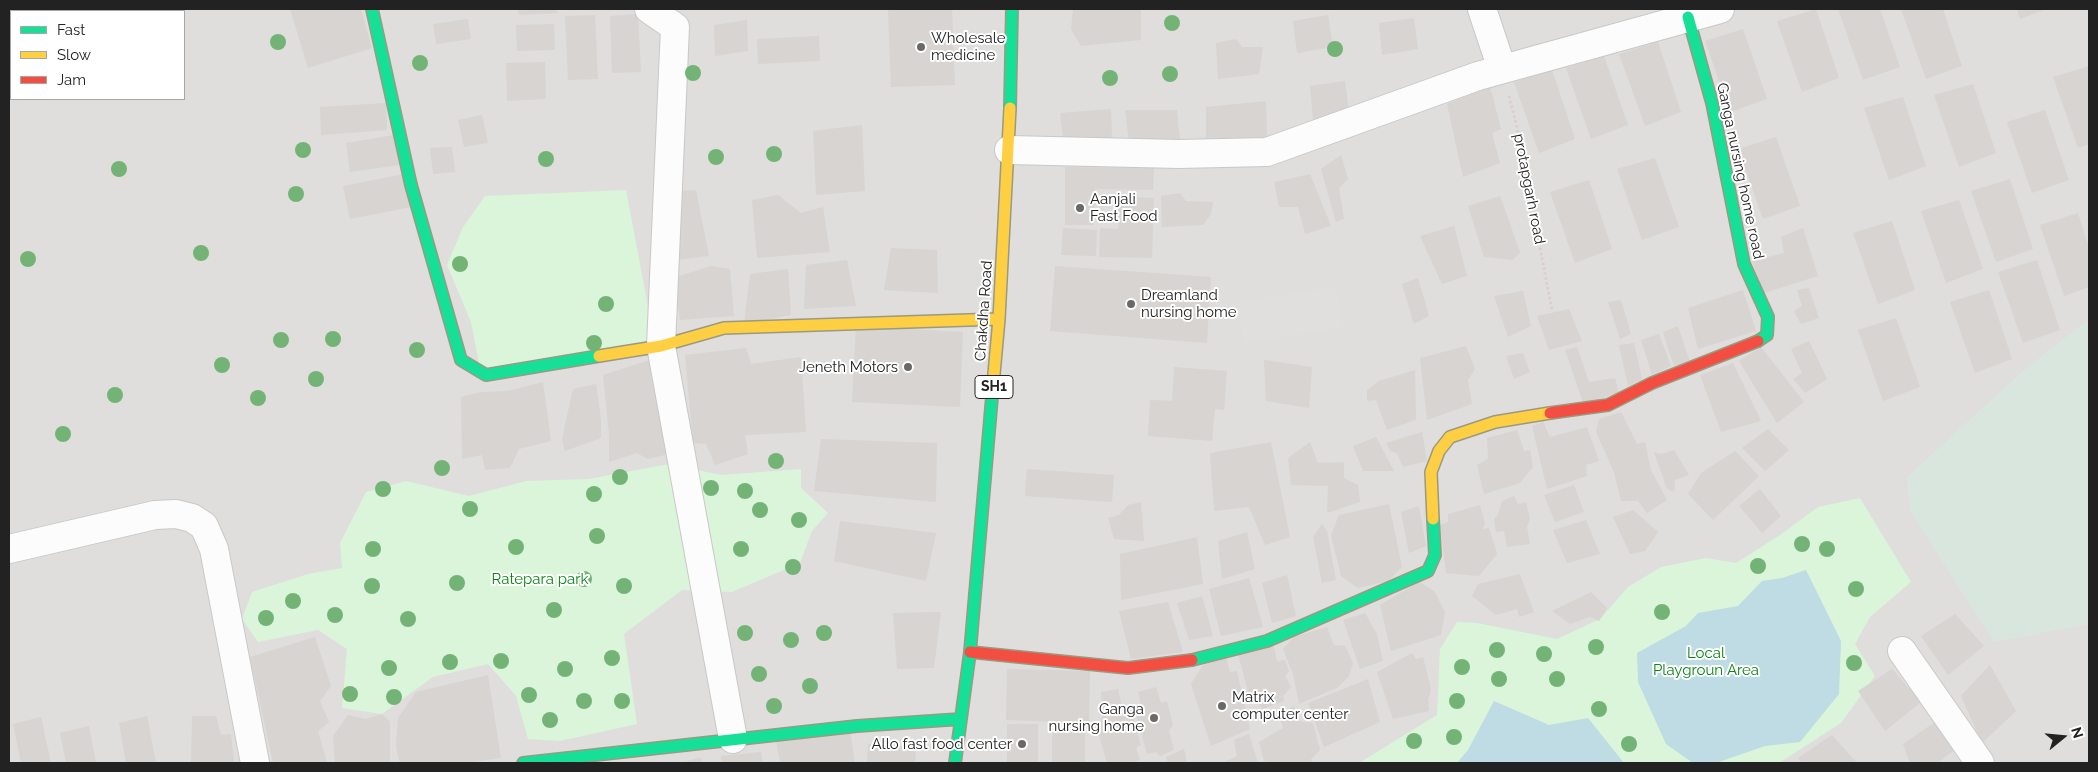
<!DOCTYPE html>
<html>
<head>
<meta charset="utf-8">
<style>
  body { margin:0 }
  #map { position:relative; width:2098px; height:772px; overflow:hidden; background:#f0eeeb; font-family:Raleway,sans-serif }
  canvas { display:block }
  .frame { position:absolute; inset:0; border:10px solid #222; pointer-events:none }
  .legend { position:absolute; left:10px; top:10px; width:175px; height:90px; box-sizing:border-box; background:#fff; border:1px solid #a7a7a7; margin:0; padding:6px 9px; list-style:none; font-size:15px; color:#222 }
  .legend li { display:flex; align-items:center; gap:10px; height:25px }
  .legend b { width:25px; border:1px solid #a7a7a7 }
  .north { position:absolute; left:2038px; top:712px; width:50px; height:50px; -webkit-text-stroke:4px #fff; paint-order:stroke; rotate:73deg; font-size:14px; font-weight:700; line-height:20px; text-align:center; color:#222 }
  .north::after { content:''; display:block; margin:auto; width:18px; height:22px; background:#222; clip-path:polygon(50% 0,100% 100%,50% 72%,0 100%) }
</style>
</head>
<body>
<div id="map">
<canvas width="2098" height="772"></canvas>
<div class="frame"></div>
<ul class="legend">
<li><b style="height:6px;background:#16e098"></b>Fast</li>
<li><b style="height:6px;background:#ffcf43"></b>Slow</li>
<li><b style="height:6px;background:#f24e42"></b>Jam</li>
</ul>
<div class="north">N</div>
</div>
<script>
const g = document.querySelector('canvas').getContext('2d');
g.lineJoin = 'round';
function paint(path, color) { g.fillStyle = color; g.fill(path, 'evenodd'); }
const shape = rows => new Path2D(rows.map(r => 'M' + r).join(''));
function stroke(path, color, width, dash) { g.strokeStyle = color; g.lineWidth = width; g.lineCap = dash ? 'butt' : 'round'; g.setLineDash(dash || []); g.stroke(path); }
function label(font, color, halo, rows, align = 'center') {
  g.font = font + ' Raleway,sans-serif'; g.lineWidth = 4; g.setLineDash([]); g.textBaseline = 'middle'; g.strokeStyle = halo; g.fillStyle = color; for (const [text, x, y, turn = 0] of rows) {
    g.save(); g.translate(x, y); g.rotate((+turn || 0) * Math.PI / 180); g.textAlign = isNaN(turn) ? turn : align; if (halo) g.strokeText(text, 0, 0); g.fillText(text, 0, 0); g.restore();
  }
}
const residential = shape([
  [9,9,2089,9,2089,763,9,763],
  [11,11,184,11,184,99,11,99]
]);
const wetland = shape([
  [2089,319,2089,624,1994,642,1910,511,1907,477,2023,371]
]);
const park = shape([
  [626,190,652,328,644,349,481,374,471,322,447,265,463,227,485,196],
  [669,464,721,475,801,469,801,488,828,513,812,531,800,563,732,592,682,590,624,634,637,724,560,741,528,739,516,696,488,664,433,677,382,714,342,708,347,649,318,630,258,642,242,619,252,592,308,574,342,568,340,543,366,492,406,481,469,496,526,481,589,479],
  [1860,498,1911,582,1870,617,1855,644,1875,676,1841,723,1779,763,1359,763,1437,715,1440,649,1457,622,1477,623,1557,639,1600,619,1628,587,1661,567,1706,558,1736,563,1780,535,1818,507]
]);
const parking = shape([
  [1336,287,1343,327,1244,343,1237,302]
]);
const water = shape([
  [1806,570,1841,641,1839,694,1800,742,1765,746,1716,763,1693,763,1666,744,1638,682,1637,653,1686,626,1698,613,1738,606,1762,581,1782,578],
  [1494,701,1549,725,1588,718,1624,763,1457,763,1468,750]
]);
const building = shape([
  [290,9,361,9,372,48,308,68],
  [518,9,557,9,557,13,519,15],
  [888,9,952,9,955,85,891,87],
  [1073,9,1141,9,1141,40,1081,46,1071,29],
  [1816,9,1839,78,1802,92,1777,21],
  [1838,9,1880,9,1900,67,1863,80],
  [1901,9,1943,9,1962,66,1926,79],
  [2017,9,2046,9,2020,19],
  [638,14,641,72,612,73,610,16],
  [595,15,598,79,568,80,565,16],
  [1328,15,1333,47,1297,53,1293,21],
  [1414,18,1418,49,1382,55,1379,23],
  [468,19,471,39,436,44,433,24],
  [747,20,748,51,715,56,714,25],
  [554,24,555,50,517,51,516,25],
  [1743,29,1767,99,1730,112,1705,41],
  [819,36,820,61,758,64,757,39],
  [1236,39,1242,47,1263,47,1259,74,1218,79,1216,43],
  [1658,42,1681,112,1645,126,1619,54],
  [1604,56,1628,125,1591,139,1566,68],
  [545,62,546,99,507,101,506,63],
  [2089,66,2089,144,2078,148,2053,77],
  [1552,70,1575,139,1539,153,1514,82],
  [1345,81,1349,112,1313,119,1310,86],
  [1973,84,1996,153,1959,167,1934,95],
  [1490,86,1501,129,1492,133,1500,163,1463,177,1447,104],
  [1903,97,1926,166,1889,180,1864,108],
  [1266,101,1267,137,1206,139,1206,107],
  [386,103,387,130,321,135,320,107],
  [1111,109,1112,138,1063,138,1060,113],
  [1125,110,1177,110,1180,141,1129,141],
  [2045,110,2069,180,2032,193,2007,122],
  [482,115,488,143,464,147,458,120],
  [862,125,865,191,816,195,813,131],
  [394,135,399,165,350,172,346,143],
  [1776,137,1800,206,1763,219,1738,149],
  [452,147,455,172,433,174,430,148],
  [1341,155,1348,179,1339,188,1344,219,1336,222,1321,169],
  [1655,158,1679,227,1642,240,1617,169],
  [1065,167,1154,168,1153,190,1095,189,1094,225,1065,225],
  [404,174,411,207,350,219,343,186],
  [1310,174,1331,226,1305,234,1298,207,1279,207,1274,182],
  [2010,179,2033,249,1996,262,1971,191],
  [1589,180,1612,249,1575,263,1550,192],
  [696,190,709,256,668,261,663,192],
  [1180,193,1186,201,1213,202,1211,214,1203,225,1162,227,1161,196],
  [778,195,801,213,823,207,830,252,757,258,752,200],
  [1119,196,1154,198,1152,258,1099,257,1100,228,1118,229],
  [1500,196,1520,252,1513,260,1484,257,1468,206],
  [1959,200,1983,269,1946,283,1921,211],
  [2078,213,2089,248,2089,287,2064,296,2040,225],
  [1892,221,1915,290,1878,304,1853,233],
  [1454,226,1467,276,1442,284,1420,236],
  [1063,228,1097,230,1096,256,1061,255],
  [1803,228,1818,276,1764,293,1752,261,1784,253,1781,237],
  [891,248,937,250,938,293,884,290],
  [847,260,856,306,804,309,806,265],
  [2037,260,2060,330,2023,343,1998,272],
  [711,266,730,269,734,316,680,320,673,278],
  [1055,266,1211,277,1207,343,1050,331],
  [788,269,791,315,744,324,750,274],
  [1418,278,1429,316,1414,324,1402,284],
  [1809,288,1819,318,1801,324,1794,311,1802,306,1797,290],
  [1743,290,1756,331,1698,349,1688,308],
  [1989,290,2012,359,1975,373,1950,302],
  [1523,291,1531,326,1508,337,1494,296],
  [1621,300,1631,334,1620,339,1608,302],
  [1569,309,1582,341,1549,350,1537,316],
  [1896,318,1920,387,1883,401,1858,330],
  [856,326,963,332,960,407,852,402],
  [1678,326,1690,362,1674,366,1663,332],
  [1659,334,1671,366,1652,375,1641,340],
  [1809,341,1827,379,1805,393,1793,379,1802,373,1791,349],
  [1634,343,1642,379,1628,386,1619,345],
  [1466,346,1475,369,1468,380,1472,404,1427,420,1420,358],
  [1577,347,1589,382,1615,378,1619,393,1583,403,1565,350],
  [1761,347,1804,402,1777,423,1739,361],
  [746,348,751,364,801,357,806,432,745,435,748,454,715,465,706,444,693,443,685,355],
  [1523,353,1530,372,1514,379,1506,356],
  [656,358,673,453,648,459,637,453,609,462,609,434,603,375],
  [1264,360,1312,367,1309,408,1266,401],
  [1733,363,1761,421,1721,432,1700,375],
  [1174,367,1227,371,1224,410,1215,409,1212,441,1148,436,1150,400,1172,401],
  [1415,370,1416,420,1387,430,1376,400,1367,401,1367,390,1379,381],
  [543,382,551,441,519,449,510,468,485,470,482,455,462,459,461,397,481,392,508,391],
  [596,384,601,419,601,438,565,451,562,439,573,389],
  [1621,412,1637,444,1645,442,1651,470,1667,500,1647,513,1638,501,1621,501,1614,472,1596,432,1599,419],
  [1543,422,1550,437,1587,427,1599,461,1586,465,1587,476,1547,489,1532,426],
  [1768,429,1789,450,1765,471,1742,448],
  [1517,430,1524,451,1530,450,1533,467,1520,483,1484,494,1477,465,1488,459,1487,438],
  [1422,432,1427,461,1403,467,1397,453,1390,451,1386,443],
  [1376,437,1394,471,1363,471,1353,446],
  [821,439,937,443,936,502,814,491],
  [1271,442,1290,537,1265,545,1249,507,1214,511,1210,453],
  [1310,442,1318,463,1344,462,1344,478,1358,485,1360,502,1327,513,1328,486,1291,485,1288,458],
  [1674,450,1689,475,1675,480,1674,492,1667,489,1654,452,1661,454],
  [1735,451,1759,476,1713,520,1688,494,1701,473],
  [1027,469,1114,475,1112,502,1025,496],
  [1574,485,1584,512,1555,522,1544,495],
  [1760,489,1781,516,1762,533,1739,506],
  [1514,496,1518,504,1526,502,1530,519,1527,527,1530,544,1507,547,1504,531,1496,532,1494,519,1498,515,1502,501],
  [1141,502,1144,541,1114,539,1108,518,1119,515,1128,505],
  [1389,504,1402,567,1388,581,1358,588,1341,576,1331,535,1339,515],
  [1480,505,1485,523,1483,529,1489,528,1497,554,1479,576,1446,573,1440,525,1448,522,1448,514],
  [1419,506,1426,546,1409,553,1401,512],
  [1633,510,1658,532,1645,551,1630,554,1613,517],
  [1586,520,1600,554,1567,563,1553,530],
  [840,521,936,533,926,581,834,561],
  [1322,524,1327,531,1336,580,1322,583,1313,537],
  [1247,532,1255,569,1222,579,1218,541],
  [1197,537,1203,584,1121,600,1120,554],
  [1520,574,1534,612,1519,617,1517,609,1496,615,1472,596,1478,584],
  [1287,575,1296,616,1272,623,1262,583],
  [1249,578,1263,627,1221,636,1209,589],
  [1419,582,1434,591,1445,612,1441,635,1391,651,1380,605],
  [1591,592,1607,608,1599,621,1590,617,1570,624,1552,611],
  [1202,596,1213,636,1189,640,1177,603],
  [1168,602,1183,652,1131,659,1119,611],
  [941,612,934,668,897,669,893,613],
  [1365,613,1377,634,1383,661,1360,669,1343,620],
  [1955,614,1984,646,1948,675,1921,636],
  [1327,627,1334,645,1345,646,1353,663,1349,676,1337,688,1299,704,1293,674,1283,649,1294,637],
  [315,637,331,686,320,701,329,722,318,731,327,763,273,763,250,657],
  [1273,644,1277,661,1285,660,1289,671,1285,676,1291,687,1283,696,1284,701,1262,709,1258,702,1251,703,1238,654],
  [1412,653,1416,659,1423,657,1431,690,1428,700,1429,711,1393,719,1377,672],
  [1226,658,1230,672,1237,671,1250,729,1211,746,1191,684,1203,665],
  [1990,665,2016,711,1982,743,1961,696],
  [1007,669,1090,671,1089,723,1006,720],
  [1892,669,1921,702,1885,731,1858,691],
  [488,675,501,758,465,763,400,763,396,747,398,718,416,692],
  [1368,679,1380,722,1324,747,1308,703],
  [1156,687,1161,703,1167,701,1173,725,1169,730,1174,750,1160,756,1156,752,1147,754,1135,711,1141,705,1138,692],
  [1118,689,1122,707,1130,707,1141,745,1136,748,1140,760,1130,763,1107,763,1098,732,1102,716,1101,692],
  [1294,706,1298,721,1313,723,1320,750,1311,759,1312,763,1272,763,1264,761,1259,742,1283,728,1279,715],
  [382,714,390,722,390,763,335,763,333,736,348,715,366,719],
  [147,716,156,763,126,763,119,723],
  [192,716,216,716,221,735,231,734,234,763,191,763],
  [41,717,51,763,21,763,13,724],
  [1938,720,1954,750,1938,763,1910,763,1903,744],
  [1007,724,1038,724,1038,763,1007,763],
  [89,726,96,763,66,763,60,733],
  [850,730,855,763,780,763,775,735],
  [1052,732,1085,732,1085,763,1052,763],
  [1249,734,1258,763,1222,763,1237,756,1234,740],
  [1832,735,1857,763,1802,763,1798,758],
  [868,744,916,747,915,763,867,763],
  [1184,749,1187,763,1168,763,1166,757],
  [761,752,763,763,722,763,721,756],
  [701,757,703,763,681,763]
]);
const path = shape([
  [1509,96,1517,127,1552,310]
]);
const street = shape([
  [649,9,675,27,661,346,733,739],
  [1482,9,1502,69],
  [1009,150,1179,154,1267,152,1478,76,1720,9],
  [9,549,155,515,176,514,192,518,204,526,214,549,255,763],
  [1902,651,1980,763]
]);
const fast = shape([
  [372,9,411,185,461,360,486,375,599,356],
  [1688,17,1712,103,1744,264,1768,317,1767,335,1758,341],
  [1010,108,1012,9],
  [1192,660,1267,641,1428,571,1435,555,1433,519],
  [523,763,857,726,961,719],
  [955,763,970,652,993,385]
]);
const slow = shape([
  [599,356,661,346,724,328,999,319],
  [993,385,999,319,1010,108],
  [1433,519,1431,472,1439,451,1450,437,1495,422,1550,413]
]);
const jam = shape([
  [1550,413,1608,405,1652,383,1758,341],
  [970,652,1128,668,1192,660]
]);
const trees = [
  [1172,23],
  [278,42],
  [1335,49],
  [420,63],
  [693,73],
  [1170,74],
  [1110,78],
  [303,150],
  [774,154],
  [716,157],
  [546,159],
  [119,169],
  [296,194],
  [201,253],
  [28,259],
  [460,264],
  [606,304],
  [333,339],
  [281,340],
  [594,343],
  [417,350],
  [222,365],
  [316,379],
  [115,395],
  [258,398],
  [63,434],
  [776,461],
  [442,468],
  [620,477],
  [711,488],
  [383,489],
  [745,491],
  [594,494],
  [470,509],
  [760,510],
  [799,520],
  [597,536],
  [1802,544],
  [516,547],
  [373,549],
  [741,549],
  [1827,549],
  [1758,566],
  [793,567],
  [584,579],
  [457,583],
  [372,586],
  [624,586],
  [1856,589],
  [293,601],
  [554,610],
  [1662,612],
  [335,615],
  [266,618],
  [408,619],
  [745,633],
  [824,633],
  [791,640],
  [1596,647],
  [1497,650],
  [1544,654],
  [612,658],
  [501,661],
  [450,662],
  [1854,663],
  [1462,667],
  [389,668],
  [565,669],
  [759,674],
  [1499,679],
  [1557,679],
  [810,686],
  [350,694],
  [529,695],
  [394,697],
  [584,701],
  [622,701],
  [1457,701],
  [774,706],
  [1599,709],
  [550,720],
  [1454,737],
  [1414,741],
  [1629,744]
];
const markers = [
  [921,47,5,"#6a6968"],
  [1080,208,5,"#6a6968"],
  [1131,304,5,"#6a6968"],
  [908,367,5,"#6a6968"],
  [1222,706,5,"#6a6968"],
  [1154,718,5,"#6a6968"],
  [1022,744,5,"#6a6968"]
];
const shields = [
  [994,387,38]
];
const shieldNames = [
  ["SH1",994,387]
];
const poiNames = [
  ["Wholesale",931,38],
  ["medicine",931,55],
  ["Aanjali",1090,199],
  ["Fast Food",1090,216],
  ["Dreamland",1141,295],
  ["nursing home",1141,312],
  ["Jeneth Motors",898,367,"right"],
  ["Matrix",1232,697],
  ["computer center",1232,714],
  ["Ganga",1144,709,"right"],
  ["nursing home",1144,726,"right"],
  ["Allo fast food center",1012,744,"right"]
];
const streetNames = [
  ["Ganga nursing home road",1740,171,78],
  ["protapgarh road",1529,189,79],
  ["Chakdha Road",984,311,-86]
];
const parkNames = [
  ["Ratepara park",540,579],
  ["Local",1706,653],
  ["Playgroun Area",1706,670]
];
paint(residential, '#dfdedc');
paint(wetland, '#d9e6de');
paint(park, '#daf5da');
paint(parking, '#e0dfde');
paint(water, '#bfdbe3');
paint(building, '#d7d4d2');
stroke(street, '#c9c8c7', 30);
stroke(fast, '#999a82', 14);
stroke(slow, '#999a82', 14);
stroke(jam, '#999a82', 14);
stroke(path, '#dccecd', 3, [2.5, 2.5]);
stroke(street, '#fdfcfc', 28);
stroke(fast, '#16e098', 11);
stroke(slow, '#ffcf43', 11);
stroke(jam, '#f24e42', 11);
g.fillStyle = '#73b476';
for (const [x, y] of trees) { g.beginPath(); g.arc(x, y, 8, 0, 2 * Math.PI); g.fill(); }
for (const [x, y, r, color] of markers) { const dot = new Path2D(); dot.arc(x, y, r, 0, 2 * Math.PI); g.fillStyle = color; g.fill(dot); stroke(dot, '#fff', 2); }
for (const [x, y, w] of shields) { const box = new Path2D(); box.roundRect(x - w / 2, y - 11.5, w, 23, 4); g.fillStyle = '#fff'; g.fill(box); stroke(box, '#222', 1); }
label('bold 14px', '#222', null, shieldNames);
label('15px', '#222', '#fff', poiNames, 'left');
label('15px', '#222', '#fff', streetNames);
label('15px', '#0c8416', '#fff', parkNames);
</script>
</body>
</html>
